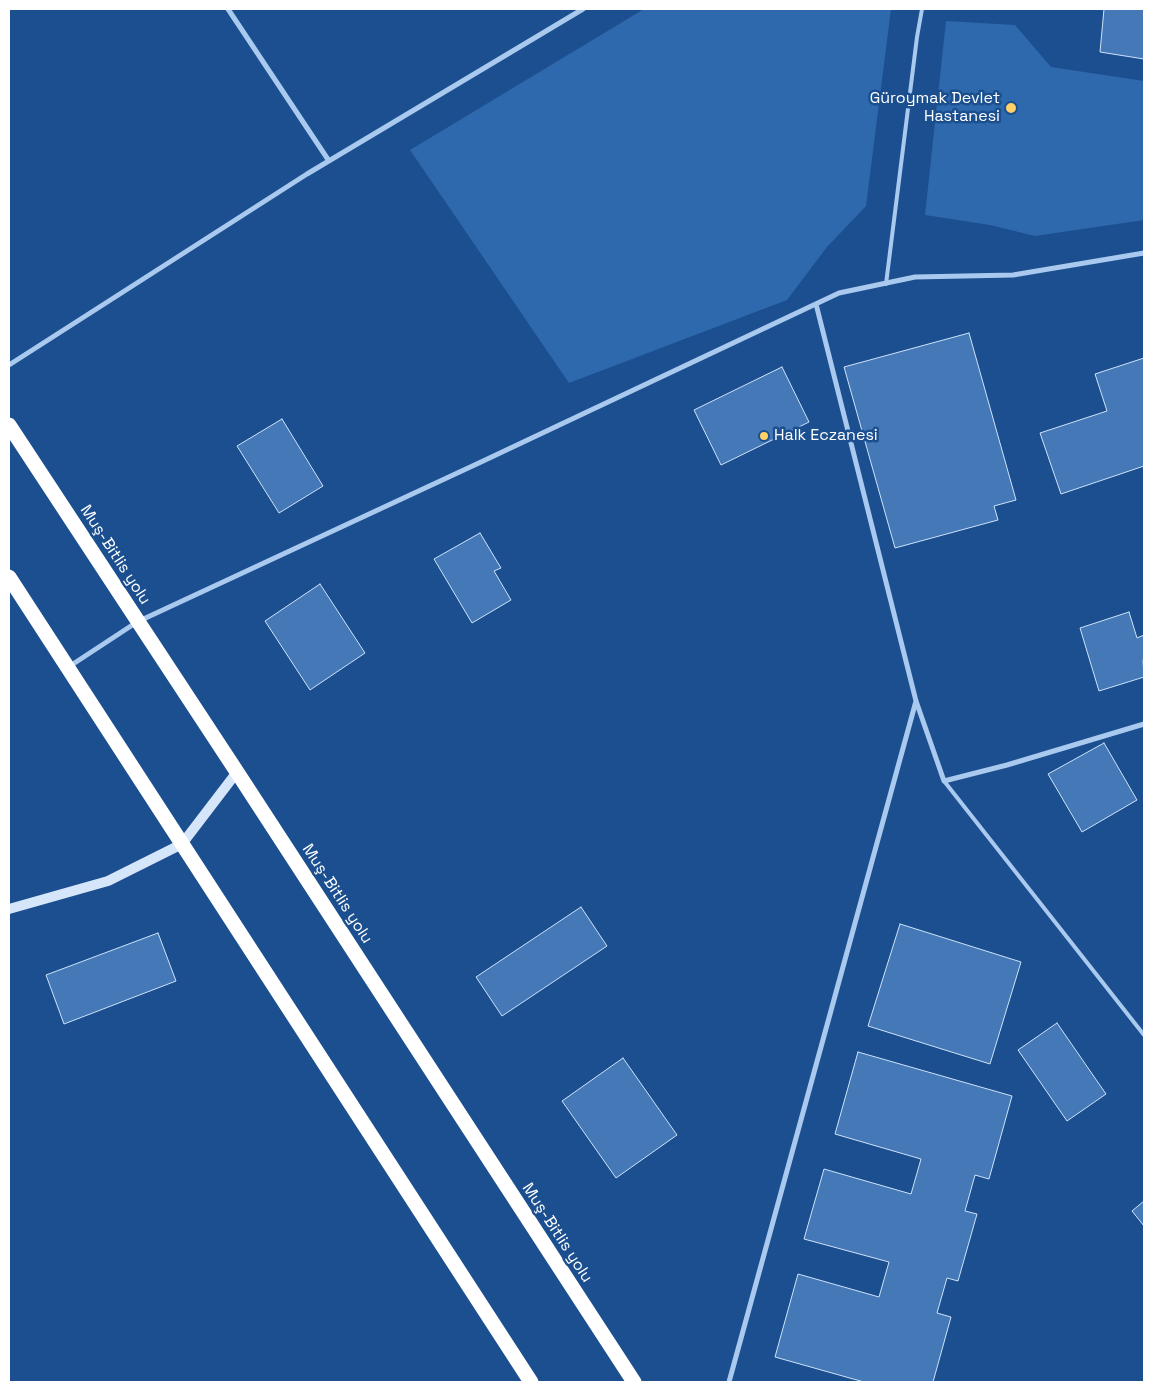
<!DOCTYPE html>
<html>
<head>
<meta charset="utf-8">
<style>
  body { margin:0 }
  #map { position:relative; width:1153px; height:1391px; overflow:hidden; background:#1b4f8f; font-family:"Space Grotesk",sans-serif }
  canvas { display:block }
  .frame { position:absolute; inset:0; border:10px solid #fff; pointer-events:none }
</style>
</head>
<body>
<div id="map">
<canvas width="1153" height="1391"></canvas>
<div class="frame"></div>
</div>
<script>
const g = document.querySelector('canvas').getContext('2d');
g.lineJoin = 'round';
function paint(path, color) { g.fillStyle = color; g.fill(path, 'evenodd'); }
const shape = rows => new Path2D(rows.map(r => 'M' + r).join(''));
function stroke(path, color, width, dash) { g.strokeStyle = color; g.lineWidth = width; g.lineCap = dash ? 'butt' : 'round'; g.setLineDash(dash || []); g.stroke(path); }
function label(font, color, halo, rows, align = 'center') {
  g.font = font + ' "Space Grotesk",sans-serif'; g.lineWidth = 5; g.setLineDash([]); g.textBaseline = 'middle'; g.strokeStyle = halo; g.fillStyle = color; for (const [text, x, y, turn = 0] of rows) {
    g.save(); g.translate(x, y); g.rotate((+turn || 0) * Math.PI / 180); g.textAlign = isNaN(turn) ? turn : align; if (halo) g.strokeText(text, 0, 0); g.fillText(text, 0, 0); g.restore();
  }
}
const green = shape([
  [644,9,891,9,866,206,827,247,787,300,569,383,410,150],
  [946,21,1015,25,1051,67,1144,81,1144,220,1035,236,990,225,925,215]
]);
const building = shape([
  [1104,9,1144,9,1144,59,1100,52,1104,9],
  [969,333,1016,500,994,506,998,520,895,548,844,367,969,333],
  [1144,358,1144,466,1061,494,1040,433,1107,411,1095,374,1144,358],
  [782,367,809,422,721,465,694,410,782,367],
  [282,419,323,486,279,513,237,446,282,419],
  [480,533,501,568,494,571,511,600,472,623,434,559,480,533],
  [320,584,365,653,310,690,265,621,320,584],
  [1129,612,1137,638,1144,635,1144,660,1143,660,1144,677,1099,691,1080,628,1129,612],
  [1104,743,1137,800,1082,832,1048,774,1104,743],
  [581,907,607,946,502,1016,476,977,581,907],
  [900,924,1021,962,990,1064,868,1026,900,924],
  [158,933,176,981,64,1024,46,975,158,933],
  [1057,1023,1106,1094,1067,1121,1018,1050,1057,1023],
  [858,1052,1012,1096,989,1179,975,1175,965,1211,977,1214,958,1281,947,1278,937,1313,951,1317,933,1382,864,1382,775,1357,798,1274,879,1297,889,1262,804,1239,824,1169,911,1194,921,1159,835,1134,858,1052],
  [623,1058,677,1135,616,1178,562,1101,623,1058],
  [1144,1201,1144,1226,1132,1211,1144,1201]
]);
const lane = shape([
  [886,284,917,37,922,9],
  [944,781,1144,1035]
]);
const street = shape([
  [228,9,329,161],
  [816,304,916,701,944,781,1007,765,1144,724],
  [9,365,307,174,583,9],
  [70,666,137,622,481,462,839,293,915,277,1013,275,1144,253],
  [729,1382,916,701]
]);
const secondary = shape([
  [9,909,108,881,182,844,237,772]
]);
const highway = shape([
  [9,425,237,772,634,1382],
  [9,577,531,1382]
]);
const markers = [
  [1011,108,6,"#ffd166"],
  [764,436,5,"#ffd166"]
];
const poiNames = [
  ["Güroymak Devlet",1000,99],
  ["Hastanesi",1000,117],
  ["Halk Eczanesi",774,436,"left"]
];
const streetNames = [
  ["Muş-Bitlis yolu",115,555,57],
  ["Muş-Bitlis yolu",337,894,57],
  ["Muş-Bitlis yolu",557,1233,57]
];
paint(green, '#2e69ad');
paint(building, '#4478b7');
stroke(building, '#cfe3fa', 1);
stroke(lane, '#a9c9ee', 4);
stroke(street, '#a9c9ee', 5);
stroke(secondary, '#d6e6fa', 10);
stroke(highway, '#fff', 15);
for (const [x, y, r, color] of markers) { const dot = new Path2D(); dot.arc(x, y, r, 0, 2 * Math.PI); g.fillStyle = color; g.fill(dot); stroke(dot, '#1b4f8f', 2); }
label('16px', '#fff', '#1b4f8f', poiNames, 'right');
label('16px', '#fff', '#1b4f8f', streetNames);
</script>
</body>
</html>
